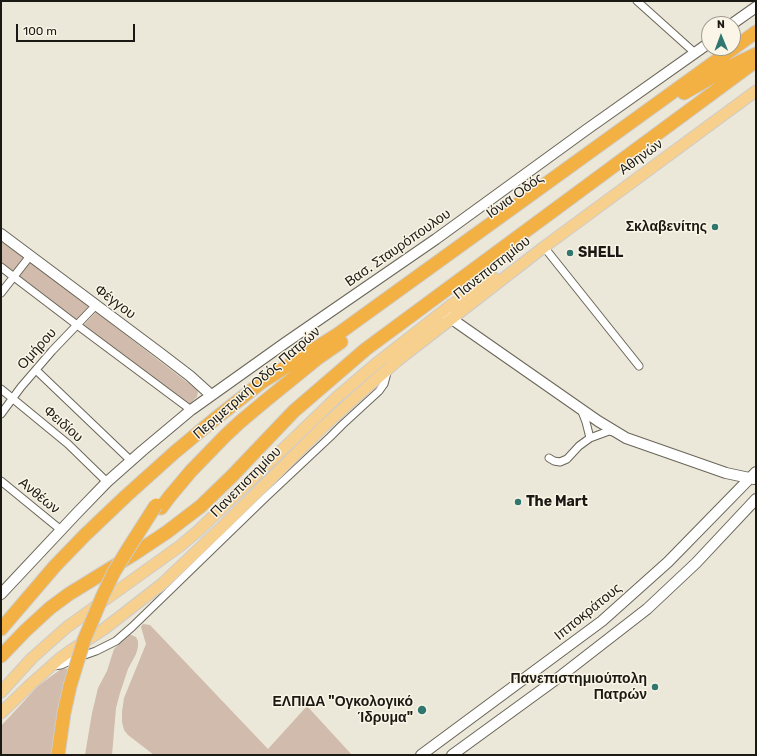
<!DOCTYPE html>
<html>
<head>
<meta charset="utf-8">
<style>
  body { margin:0 }
  #map { position:relative; width:757px; height:756px; overflow:hidden; background:#ece8d9; font-family:Rubik,sans-serif }
  canvas { display:block }
  .frame { position:absolute; inset:0; border:2px solid #1b1914; pointer-events:none }
  .north { position:absolute; left:701px; top:16px; width:40px; height:40px; box-sizing:border-box; background:#faf5e6; border:1px solid #a19d92; border-radius:50%; rotate:359deg; font-size:11px; font-weight:700; line-height:16px; text-align:center; color:#1b1914 }
  .north::after { content:''; display:block; margin:auto; width:14px; height:18px; background:#307770; clip-path:polygon(50% 0,100% 100%,50% 72%,0 100%) }
  .scale { position:absolute; left:16px; top:24px; width:119px; height:18px; box-sizing:border-box; border:2px solid #1b1914; border-top:0; padding-left:5px; font-size:12px; line-height:14px; white-space:nowrap; color:#1b1914; -webkit-text-stroke:3px #faf5e6; paint-order:stroke }
</style>
</head>
<body>
<div id="map">
<canvas width="757" height="756"></canvas>
<div class="frame"></div>
<div class="north">N</div>
<div class="scale">100 m</div>
</div>
<script>
const g = document.querySelector('canvas').getContext('2d');
g.lineJoin = 'round';
function paint(path, color) { g.fillStyle = color; g.fill(path, 'evenodd'); }
const shape = rows => new Path2D(rows.map(r => 'M' + r).join(''));
function stroke(path, color, width, dash) { g.strokeStyle = color; g.lineWidth = width; g.lineCap = dash ? 'butt' : 'round'; g.setLineDash(dash || []); g.stroke(path); }
function label(font, color, halo, rows, align = 'center') {
  g.font = font + ' Rubik,sans-serif'; g.lineWidth = 3; g.setLineDash([]); g.textBaseline = 'middle'; g.strokeStyle = halo; g.fillStyle = color; for (const [text, x, y, turn = 0] of rows) {
    g.save(); g.translate(x, y); g.rotate((+turn || 0) * Math.PI / 180); g.textAlign = isNaN(turn) ? turn : align; if (halo) g.strokeText(text, 0, 0); g.fillText(text, 0, 0); g.restore();
  }
}
const green = shape([
  [1,239,25,257,13,273,1,264],
  [31,261,89,306,75,321,19,276],
  [96,312,196,389,198,392,197,397,188,405,83,326],
  [143,624,150,625,268,749,307,706,352,755,154,755,128,735,124,730,122,722,122,712,124,698,146,644,141,627],
  [129,634,136,637,138,641,138,647,136,654,128,669,120,693,116,708,112,755,85,755,92,713,98,688,107,671,114,649],
  [63,668,69,669,52,755,1,755,1,726,38,686,54,674]
]);
const street = shape([
  [637,1,695,53],
  [544,247,639,366],
  [1,267,77,325,191,410],
  [1,293,30,256],
  [36,370,127,457],
  [1,389,68,444,107,482],
  [1,414,21,387,52,351,96,305],
  [590,438,609,431,614,432],
  [549,458,554,461,560,462,567,459,579,446,590,438,586,422,581,409],
  [1,481,61,530],
  [53,666,61,665,79,657,96,651,116,641,132,627,265,498,330,437,342,425,379,391,384,384,388,369]
]);
const secondary = shape([
  [732,24,756,7],
  [1,234,160,353,190,376,211,395],
  [446,315,598,421,626,438,726,473,754,479],
  [1,594,77,513,107,482,142,451,191,410,285,343,436,239,586,130,709,43],
  [421,755,602,621,668,562,756,472],
  [452,755,562,675,647,609,696,563,756,499]
]);
const primary = shape([
  [1,692,32,658,67,627,180,546,198,531,337,397,378,362,451,305,494,278],
  [1,713,31,684,59,659,70,651,104,629,162,584,221,528,324,426,357,396,397,361,544,247,756,91]
]);
const highway = shape([
  [684,93,733,65,756,54],
  [161,508,170,496,191,471,225,436,240,422,265,401,318,358,341,342],
  [1,629,55,566,85,535,126,496,175,452,216,418,262,382,338,334,367,313,756,32],
  [1,656,25,631,50,608,69,594,134,554,167,532,201,506,232,476,294,411,366,349,756,61],
  [58,755,64,713,70,686]
]);
const highwayBridge = shape([
  [70,686,84,640,103,595,114,572,128,549,156,505]
]);
const markers = [
  [715,227,4,"#307770"],
  [570,253,4,"#307770"],
  [518,502,4,"#307770"],
  [655,687,4,"#307770"],
  [422,710,5,"#307770"]
];
const streetNames = [
  ["Αθηνών",641,157,-36],
  ["Ιόνια Οδός",515,196,-36],
  ["Βασ. Σταυρόπουλου",398,248,-35],
  ["Πανεπιστημίου",492,268,-38],
  ["Φέγγου",115,302,37],
  ["Ομήρου",37,349,-48],
  ["Περιμετρική Οδός Πατρών",257,383,-41],
  ["Φειδίου",63,424,41],
  ["Πανεπιστημίου",246,482,-45],
  ["Ανθέων",39,496,39],
  ["Ιπποκράτους",588,612,-39]
];
const poiNames = [
  ["Σκλαβενίτης",707,227],
  ["SHELL",578,253,"left"],
  ["The Mart",526,502,"left"],
  ["Πανεπιστημιούπολη",647,679],
  ["Πατρών",647,695],
  ["ΕΛΠΙΔΑ \"Ογκολογικό",413,702],
  ["Ίδρυμα\"",413,718]
];
paint(green, '#d1bbac');
stroke(street, '#696558', 9);
stroke(secondary, '#696558', 12);
stroke(primary, '#cdcccb', 13);
stroke(highway, '#cdcccb', 15);
stroke(street, '#fff', 7);
stroke(secondary, '#fff', 10);
stroke(primary, '#f8d08e', 11);
stroke(highway, '#f3b043', 13);
stroke(highwayBridge, '#cdcccb', 15, []);
stroke(highwayBridge, '#f3b043', 13);
for (const [x, y, r, color] of markers) { const dot = new Path2D(); dot.arc(x, y, r, 0, 2 * Math.PI); g.fillStyle = color; g.fill(dot); stroke(dot, '#faf5e6', 1.5); }
label('14px', '#1b1914', '#faf5e6', streetNames);
label('bold 14px', '#1b1914', '#faf5e6', poiNames, 'right');
</script>
</body>
</html>
